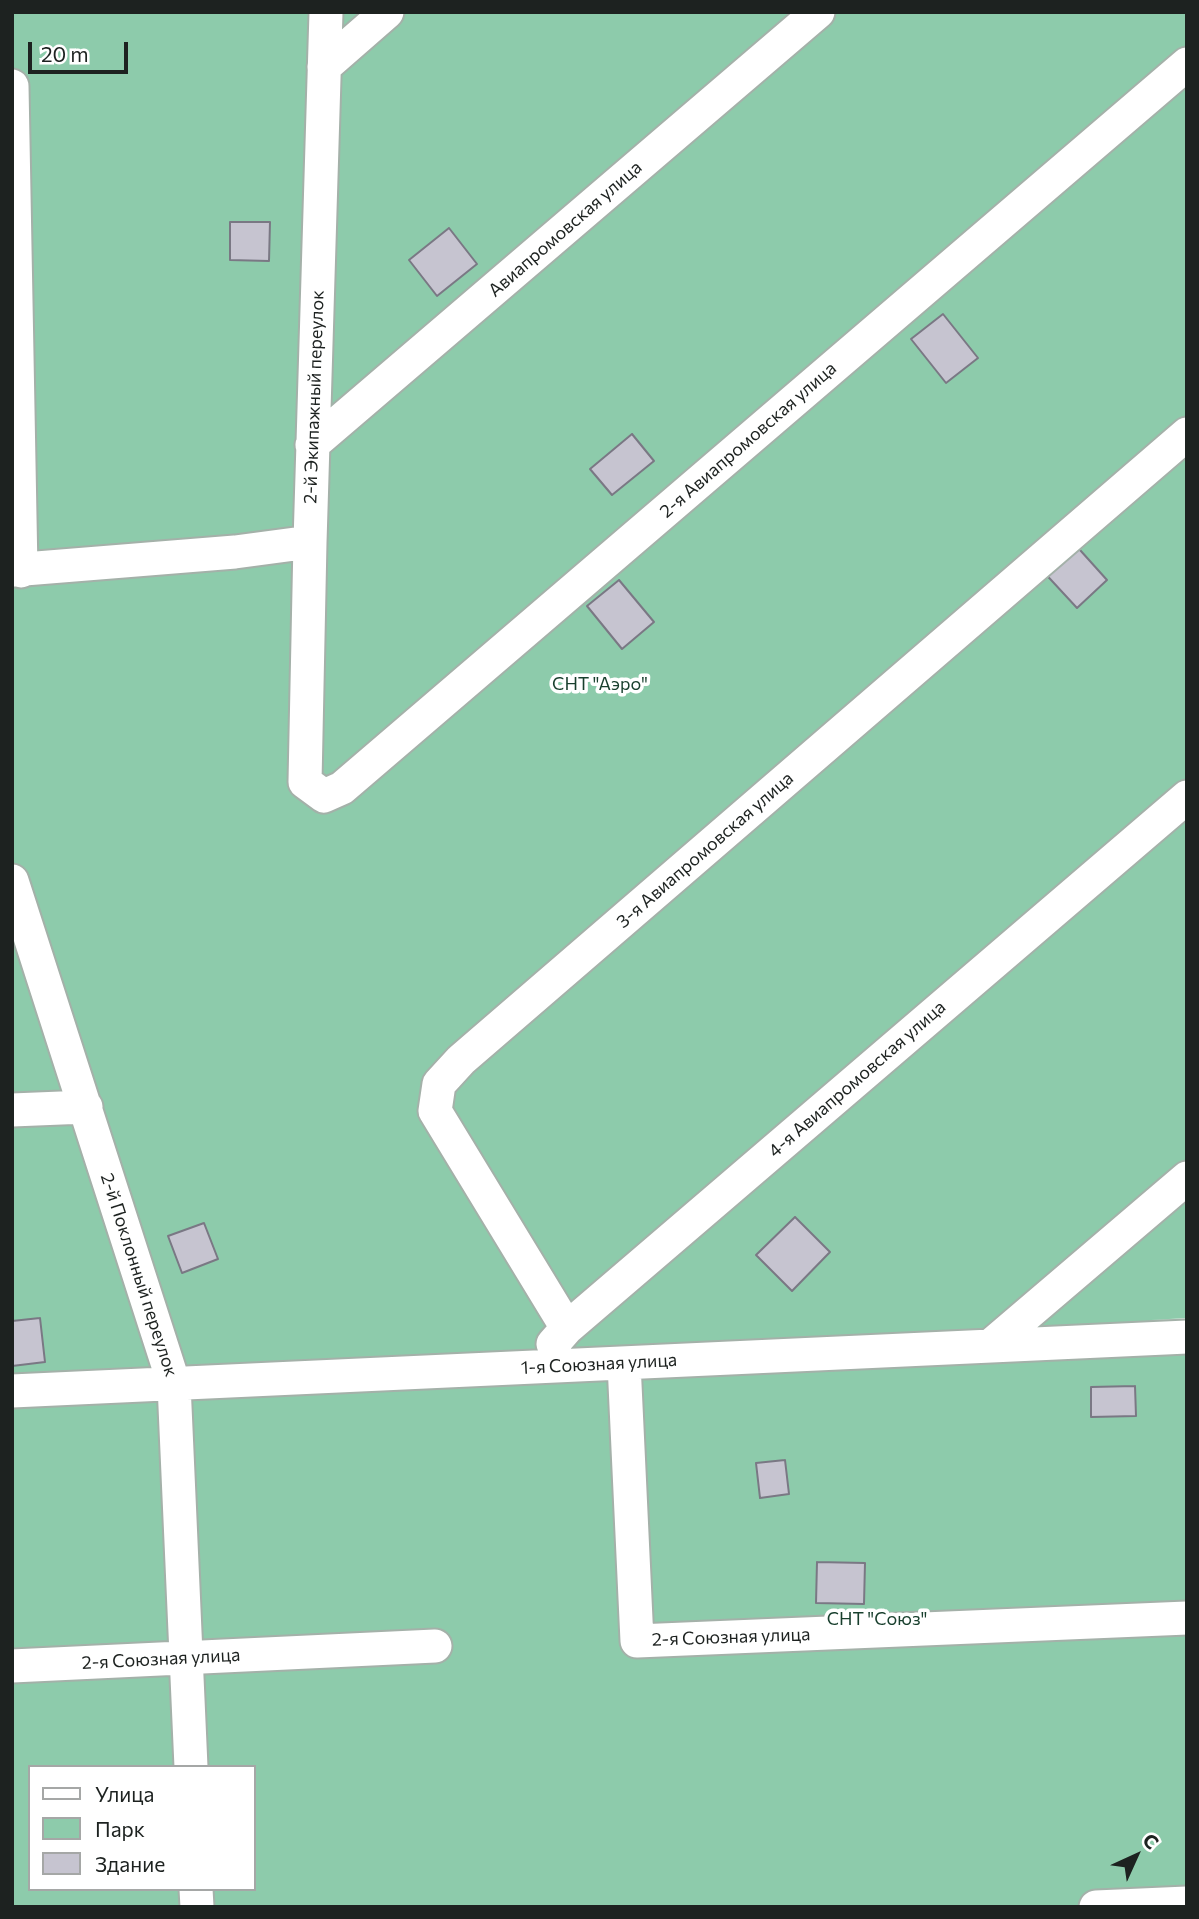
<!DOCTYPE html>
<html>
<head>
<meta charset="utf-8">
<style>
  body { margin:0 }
  #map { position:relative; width:1199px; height:1919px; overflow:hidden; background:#e2efe7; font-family:Commissioner,sans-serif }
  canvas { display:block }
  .frame { position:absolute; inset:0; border:14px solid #1d2220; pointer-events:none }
  .legend { position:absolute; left:28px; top:1765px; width:228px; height:126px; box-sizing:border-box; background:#fff; border:2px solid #a5a7a6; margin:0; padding:9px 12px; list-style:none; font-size:21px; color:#1d2220 }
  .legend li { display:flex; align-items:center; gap:14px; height:35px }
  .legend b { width:35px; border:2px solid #a5a7a6 }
  .north { position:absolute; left:1101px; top:1821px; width:70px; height:70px; -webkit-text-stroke:5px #fff; paint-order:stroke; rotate:45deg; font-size:19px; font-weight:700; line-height:28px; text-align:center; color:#1d2220 }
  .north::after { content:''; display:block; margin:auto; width:24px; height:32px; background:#1d2220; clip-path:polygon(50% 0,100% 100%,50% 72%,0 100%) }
  .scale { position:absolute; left:28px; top:42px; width:100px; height:32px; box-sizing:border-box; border:4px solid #1d2220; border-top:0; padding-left:9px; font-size:21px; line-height:24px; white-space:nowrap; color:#1d2220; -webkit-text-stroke:5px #fff; paint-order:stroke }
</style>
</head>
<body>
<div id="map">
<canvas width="1199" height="1919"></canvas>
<div class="frame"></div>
<ul class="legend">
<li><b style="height:9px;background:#fff"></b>Улица</li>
<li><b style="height:19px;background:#8dcbab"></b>Парк</li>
<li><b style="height:19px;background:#c6c4d0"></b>Здание</li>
</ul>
<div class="north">С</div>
<div class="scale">20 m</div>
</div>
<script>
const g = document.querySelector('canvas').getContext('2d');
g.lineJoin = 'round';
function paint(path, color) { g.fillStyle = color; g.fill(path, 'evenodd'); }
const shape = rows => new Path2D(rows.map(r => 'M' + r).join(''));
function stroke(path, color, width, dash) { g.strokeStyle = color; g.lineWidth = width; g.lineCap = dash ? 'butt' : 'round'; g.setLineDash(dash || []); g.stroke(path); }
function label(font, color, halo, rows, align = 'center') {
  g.font = font + ' Commissioner,sans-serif'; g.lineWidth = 7; g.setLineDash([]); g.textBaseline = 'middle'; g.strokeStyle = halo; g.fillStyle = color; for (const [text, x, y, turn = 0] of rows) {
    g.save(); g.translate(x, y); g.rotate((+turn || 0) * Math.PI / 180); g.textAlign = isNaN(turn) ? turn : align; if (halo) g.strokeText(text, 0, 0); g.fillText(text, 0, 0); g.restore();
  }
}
const green = shape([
  [12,12,1187,12,1187,1318,1151,1320,1187,1319,1187,1907,12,1907],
  [30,1767,254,1767,254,1889,30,1889]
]);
const building = shape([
  [230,222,270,222,269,261,230,260,230,222],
  [449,228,477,264,437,296,409,260,449,228],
  [943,314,978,358,946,383,911,339,943,314],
  [632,434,654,461,612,495,590,469,632,434],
  [1071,540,1107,580,1077,608,1040,568,1071,540],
  [619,580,654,622,622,649,587,606,619,580],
  [795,1217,830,1252,792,1291,756,1255,795,1217],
  [204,1223,218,1259,182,1273,168,1236,204,1223],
  [40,1318,45,1362,12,1366,12,1321,40,1318],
  [1135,1386,1136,1416,1091,1417,1091,1387,1135,1386],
  [785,1460,789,1494,760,1498,756,1463,785,1460],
  [817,1562,865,1563,864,1604,816,1603,817,1562]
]);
const minor = shape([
  [326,12,310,542,305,782,324,796,342,788,1187,64],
  [324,67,387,12],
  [12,86,21,571],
  [312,445,818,12],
  [12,570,235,552,310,542],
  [12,881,174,1384,191,1767],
  [12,1110,86,1107],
  [567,1328,435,1111,439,1084,461,1060,1187,434],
  [553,1344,567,1328,1187,797],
  [990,1346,1187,1178],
  [624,1363,637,1641,1187,1618],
  [12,1391,1187,1337],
  [12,1666,435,1646],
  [196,1889,197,1907],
  [1096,1907,1187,1903]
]);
const streetNames = [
  ["Авиапромовская улица",565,229,-41],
  ["2-й Экипажный переулок",314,397,-88],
  ["2-я Авиапромовская улица",748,440,-41],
  ["3-я Авиапромовская улица",705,850,-41],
  ["4-я Авиапромовская улица",857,1079,-41],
  ["2-й Поклонный переулок",139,1275,72],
  ["1-я Союзная улица",599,1364,-3],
  ["2-я Союзная улица",731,1637,-2],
  ["2-я Союзная улица",161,1659,-3]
];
const parkNames = [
  ["СНТ \"Аэро\"",600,684],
  ["СНТ \"Союз\"",877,1619]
];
paint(green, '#8dcbab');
paint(building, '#c6c4d0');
stroke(building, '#7a7884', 2);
stroke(minor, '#a4b1a9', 37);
stroke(minor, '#fff', 33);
label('18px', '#1d2220', '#fff', streetNames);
label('18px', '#183f2d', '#fff', parkNames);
</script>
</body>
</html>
